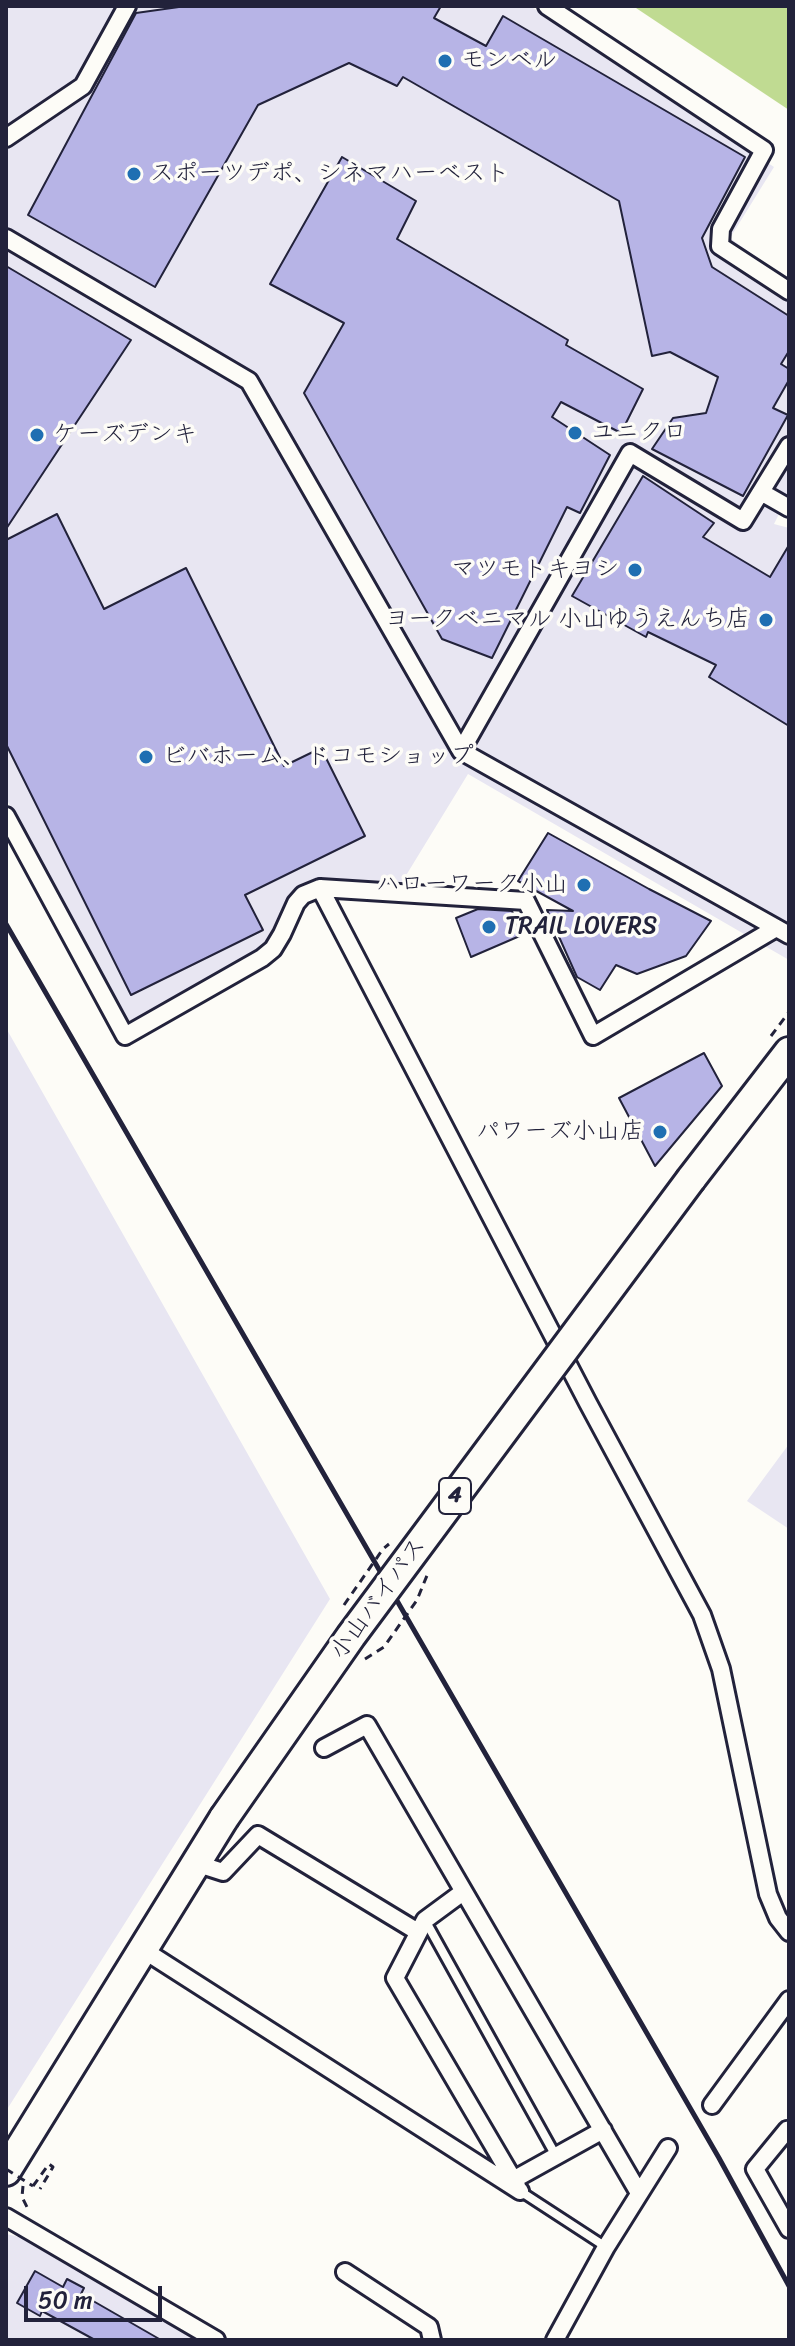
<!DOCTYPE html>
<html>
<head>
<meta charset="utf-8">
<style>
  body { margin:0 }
  #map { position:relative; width:795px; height:2346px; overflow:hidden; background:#fdfcf7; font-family:Sriracha,sans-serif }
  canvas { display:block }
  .frame { position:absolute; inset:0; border:8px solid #22223b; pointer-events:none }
  .scale { position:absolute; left:24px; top:2286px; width:138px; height:36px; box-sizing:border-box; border:4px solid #22223b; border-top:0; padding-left:10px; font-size:24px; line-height:28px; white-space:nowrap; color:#22223b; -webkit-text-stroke:6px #fdfcf7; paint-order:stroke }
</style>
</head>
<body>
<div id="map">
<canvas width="795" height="2346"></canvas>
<div class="frame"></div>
<div class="scale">50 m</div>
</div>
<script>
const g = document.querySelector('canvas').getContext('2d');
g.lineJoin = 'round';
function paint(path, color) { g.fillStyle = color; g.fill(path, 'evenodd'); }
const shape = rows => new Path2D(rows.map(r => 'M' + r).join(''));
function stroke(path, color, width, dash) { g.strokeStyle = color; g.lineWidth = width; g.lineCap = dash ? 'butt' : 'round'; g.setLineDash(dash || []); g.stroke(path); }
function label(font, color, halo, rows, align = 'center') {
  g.font = font + ' Sriracha,"Klee One",sans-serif'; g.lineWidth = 7; g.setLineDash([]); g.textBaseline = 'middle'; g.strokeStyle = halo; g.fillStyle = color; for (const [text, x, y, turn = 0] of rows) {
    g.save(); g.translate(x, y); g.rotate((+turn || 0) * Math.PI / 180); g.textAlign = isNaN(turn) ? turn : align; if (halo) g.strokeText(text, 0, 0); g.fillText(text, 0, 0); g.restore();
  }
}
const built = shape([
  [6,6,530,6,774,167,730,238,789,281,789,494,774,524,789,528,789,960,468,774,402,882,324,878,306,883,291,895,276,931,262,946,139,1020,127,1020,6,798],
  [6,1028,330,1599,6,2111],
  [789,1444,789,1529,747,1501],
  [6,2234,20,2237,196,2340,6,2340]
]);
const green = shape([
  [633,6,789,6,789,110]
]);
const building = shape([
  [186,6,441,6,434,18,486,46,503,16,745,157,702,238,712,267,789,316,789,351,781,364,789,369,789,380,773,408,788,415,743,496,652,449,673,418,706,413,718,377,670,352,652,356,619,201,403,77,397,86,349,63,258,105,155,287,28,215,136,13,186,6],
  [342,157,416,201,397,239,568,340,566,345,643,389,621,433,561,402,552,417,610,455,580,513,567,507,492,658,442,639,304,393,344,323,270,284,342,157],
  [6,266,131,340,6,529,6,266],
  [643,476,714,523,703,537,770,577,789,545,789,726,709,677,716,665,648,632,646,637,572,596,643,476],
  [57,514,104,609,186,568,284,766,321,748,365,836,245,895,263,930,131,995,6,744,6,540,57,514],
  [548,833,649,889,711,921,686,956,637,974,616,965,600,990,577,977,547,910,573,911,518,881,548,833],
  [478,909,512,911,522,935,471,957,456,918,478,909],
  [704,1053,722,1086,655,1166,619,1098,704,1053],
  [35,2271,63,2287,67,2279,84,2288,81,2294,161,2340,95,2340,42,2311,40,2316,17,2303,35,2271]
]);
const path = shape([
  [771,1036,789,1012],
  [23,2186,22,2197,28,2209],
  [33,2186,49,2164,53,2167,40,2189]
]);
const lane = shape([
  [425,1920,556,2156],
  [520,2191,606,2247]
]);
const street = shape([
  [547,6,764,150,721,229,720,246,789,291],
  [6,138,83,86,127,6],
  [6,238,249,381,461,751,789,935],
  [761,492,789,508],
  [461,751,630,453,743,521,789,446],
  [6,816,125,1036,262,958,273,949,282,934,296,903,303,895,320,888,526,901,593,1036,776,928],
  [320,888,588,1403,702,1615,721,1669,768,1894,778,1918,789,1932],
  [324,1748,367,1725,639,2193],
  [195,1863,223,1872,258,1835,418,1932],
  [463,1892,425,1920,395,1978,517,2186],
  [142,1949,520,2191],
  [712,2105,789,2000],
  [789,2131,787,2130,755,2169,789,2229],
  [513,2180,603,2130],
  [6,2217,216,2340],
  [345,2272,429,2327,432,2340],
  [555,2340,606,2247,668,2148]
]);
const highway = shape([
  [691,1179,789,1052],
  [6,2171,224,1818]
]);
const rail = shape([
  [6,924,719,2158,789,2286]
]);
const pathBridge = shape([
  [344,1605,383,1549,389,1544],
  [365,1659,384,1647,417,1600,428,1573],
  [6,2169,33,2186]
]);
const highwayBridge = shape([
  [224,1818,351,1636,691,1179]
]);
const markers = [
  [445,61,8,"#1f6fb2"],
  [134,174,8,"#1f6fb2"],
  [575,433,8,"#1f6fb2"],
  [37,435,8,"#1f6fb2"],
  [635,570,8,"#1f6fb2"],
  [766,620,8,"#1f6fb2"],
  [146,757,8,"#1f6fb2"],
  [584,885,8,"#1f6fb2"],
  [489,927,8,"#1f6fb2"],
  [660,1132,8,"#1f6fb2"]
];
const shields = [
  [455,1496,32]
];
const shieldNames = [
  ["4",455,1496]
];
const poiNames = [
  ["モンベル",461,61],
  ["スポーツデポ、シネマハーベスト",150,174],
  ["ユニクロ",591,433],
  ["ケーズデンキ",53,435],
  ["マツモトキヨシ",619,570,"right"],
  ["ヨークベニマル 小山ゆうえんち店",750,620,"right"],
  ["ビバホーム、ドコモショップ",162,757],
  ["ハローワーク小山",568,885,"right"],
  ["TRAIL LOVERS",505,927],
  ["パワーズ小山店",644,1132,"right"]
];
const streetNames = [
  ["小山バイパス",379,1599,-54]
];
paint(built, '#e8e6f2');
paint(green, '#c0db92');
paint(building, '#b7b4e6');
stroke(building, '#22223b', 2);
stroke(lane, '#22223b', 14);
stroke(street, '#22223b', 22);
stroke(highway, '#22223b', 34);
stroke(path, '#22223b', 3, [8, 6]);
stroke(lane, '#fdfcf7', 8);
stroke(street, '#fdfcf7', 16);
stroke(highway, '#fdfcf7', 28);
stroke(rail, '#22223b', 5);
stroke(highwayBridge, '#22223b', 34, []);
stroke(pathBridge, '#22223b', 3, [8, 6]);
stroke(highwayBridge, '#fdfcf7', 28);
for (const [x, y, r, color] of markers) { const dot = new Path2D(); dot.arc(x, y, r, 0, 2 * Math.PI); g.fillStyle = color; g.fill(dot); stroke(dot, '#fdfcf7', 3); }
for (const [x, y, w] of shields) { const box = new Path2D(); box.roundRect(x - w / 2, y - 18, w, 36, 6); g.fillStyle = '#fdfcf7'; g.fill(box); stroke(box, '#22223b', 2); }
label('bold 22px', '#22223b', null, shieldNames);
label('24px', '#22223b', '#fdfcf7', poiNames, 'left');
label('24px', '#22223b', '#fdfcf7', streetNames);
</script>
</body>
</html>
